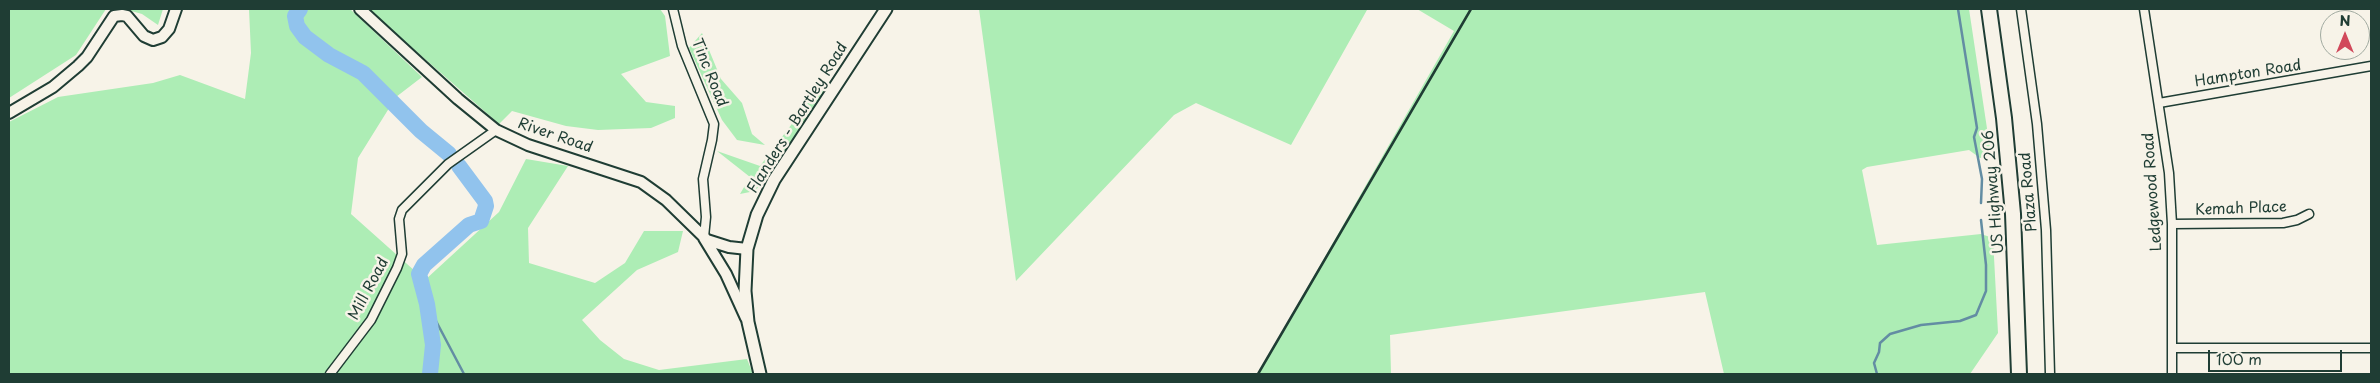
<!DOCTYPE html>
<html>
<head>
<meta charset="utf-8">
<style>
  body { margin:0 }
  #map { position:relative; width:2380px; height:383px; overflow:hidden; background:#f7f3e8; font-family:"Playpen Sans",sans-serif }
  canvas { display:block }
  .frame { position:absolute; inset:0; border:10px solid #1f3d34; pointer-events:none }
  .north { position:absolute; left:2320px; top:10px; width:50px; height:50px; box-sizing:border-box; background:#f7f3e8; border:1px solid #a1aaa0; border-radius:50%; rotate:0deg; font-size:14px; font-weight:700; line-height:20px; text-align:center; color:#1f3d34 }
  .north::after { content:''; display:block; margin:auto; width:18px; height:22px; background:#d1495b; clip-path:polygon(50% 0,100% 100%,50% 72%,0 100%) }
  .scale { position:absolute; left:2208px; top:350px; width:134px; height:22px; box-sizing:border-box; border:2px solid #1f3d34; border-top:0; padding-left:6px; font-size:15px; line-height:18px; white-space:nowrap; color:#1f3d34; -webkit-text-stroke:4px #f7f3e8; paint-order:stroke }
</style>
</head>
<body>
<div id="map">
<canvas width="2380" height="383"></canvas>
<div class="frame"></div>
<div class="north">N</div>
<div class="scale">100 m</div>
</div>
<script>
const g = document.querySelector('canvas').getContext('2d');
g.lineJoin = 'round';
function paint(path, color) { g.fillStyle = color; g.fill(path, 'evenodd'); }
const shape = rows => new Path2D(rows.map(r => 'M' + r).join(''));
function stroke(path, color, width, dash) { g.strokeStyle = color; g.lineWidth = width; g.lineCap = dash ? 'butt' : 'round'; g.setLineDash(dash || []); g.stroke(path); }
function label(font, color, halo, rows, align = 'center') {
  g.font = font + ' "Playpen Sans",sans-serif'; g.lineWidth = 5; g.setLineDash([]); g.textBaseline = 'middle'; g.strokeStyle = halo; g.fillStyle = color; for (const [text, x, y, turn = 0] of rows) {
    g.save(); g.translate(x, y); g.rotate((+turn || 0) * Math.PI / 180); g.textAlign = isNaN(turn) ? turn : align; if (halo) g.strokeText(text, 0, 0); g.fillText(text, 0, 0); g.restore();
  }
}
const green = shape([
  [9,9,106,9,76,55,9,98],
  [124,9,163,9,158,25,142,14],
  [249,9,350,9,422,77,396,97,358,158,351,214,425,280,499,212,526,159,568,166,528,228,529,263,595,283,625,263,644,231,683,231,678,252,637,270,582,320,600,340,624,359,659,370,747,359,753,374,9,374,9,122,58,97,153,83,180,75,245,99,251,53],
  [368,9,660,9,665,16,670,56,621,74,646,102,675,106,675,118,651,128,598,130,566,126,512,111,499,124],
  [979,9,1370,9,1367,10,1291,145,1196,103,1174,115,1016,281],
  [1417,9,1969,9,1991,155,1980,158,1969,150,1867,167,1862,170,1877,245,1981,234,1993,238,1998,333,1970,374,1724,374,1705,292,1390,335,1391,373,1397,374,1258,374,1454,31],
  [702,33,721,79,742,103,752,134,765,145,737,140,722,120,689,48],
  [832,80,771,172,755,191,740,194,750,177,717,151,760,166,819,88]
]);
const stream = shape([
  [1958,9,1977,128,1974,137,1982,179,1981,203],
  [427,304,464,374],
  [1877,374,1874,363,1879,352,1880,343,1890,334,1921,325,1960,321,1976,315,1986,291,1986,265,1981,220]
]);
const river = shape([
  [300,9,295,16,297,26,305,37,329,55,363,73,421,131,449,154],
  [430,374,433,345,427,304,419,274,424,265,469,225,481,221,486,206,485,201,459,166]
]);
const minor = shape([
  [673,9,682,46,714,124,712,140,703,179,706,217,704,237],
  [2021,9,2037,124,2046,230,2050,374],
  [2144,9,2169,173,2172,224,2172,374],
  [2159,103,2371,66],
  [2172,224,2283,223,2297,220,2309,214],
  [2173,348,2371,348],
  [330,374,371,320,397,268,402,254,399,219,402,210,448,164,496,130]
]);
const tertiary = shape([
  [360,9,458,99,496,130,528,145,641,182,666,200,707,240,729,247,747,249],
  [9,113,53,87,78,66,87,57,114,16,122,15,127,16,144,36,153,40,162,37,169,29,176,9],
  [704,238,726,274,746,318]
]);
const secondary = shape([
  [760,374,748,322,745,291,747,249,757,215,774,180,886,9]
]);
const trunk = shape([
  [1989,9,2004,118,2013,214,2019,374]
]);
const rail = shape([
  [1258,374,1471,9]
]);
const streetNames = [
  ["Tinc Road",709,73,68],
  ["Hampton Road",2248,74,-9],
  ["Flanders - Bartley Road",798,118,-58],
  ["River Road",555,136,19],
  ["US Highway 206",1994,192,-95],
  ["Plaza Road",2029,192,-95],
  ["Ledgewood Road",2153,192,-94],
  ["Kemah Place",2241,209,-2],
  ["Mill Road",369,289,-62]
];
paint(green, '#adedb5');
stroke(stream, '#638da3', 2.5);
stroke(river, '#91c3ed', 16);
stroke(minor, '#1f3d34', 11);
stroke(tertiary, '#1f3d34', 14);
stroke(secondary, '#1f3d34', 15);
stroke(trunk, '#1f3d34', 18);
stroke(minor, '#f7f3e8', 8);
stroke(tertiary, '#f7f3e8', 10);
stroke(secondary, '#f7f3e8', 11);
stroke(trunk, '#f7f3e8', 14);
stroke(rail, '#1f3d34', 2.5);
label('15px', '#1f3d34', '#f7f3e8', streetNames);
</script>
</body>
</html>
